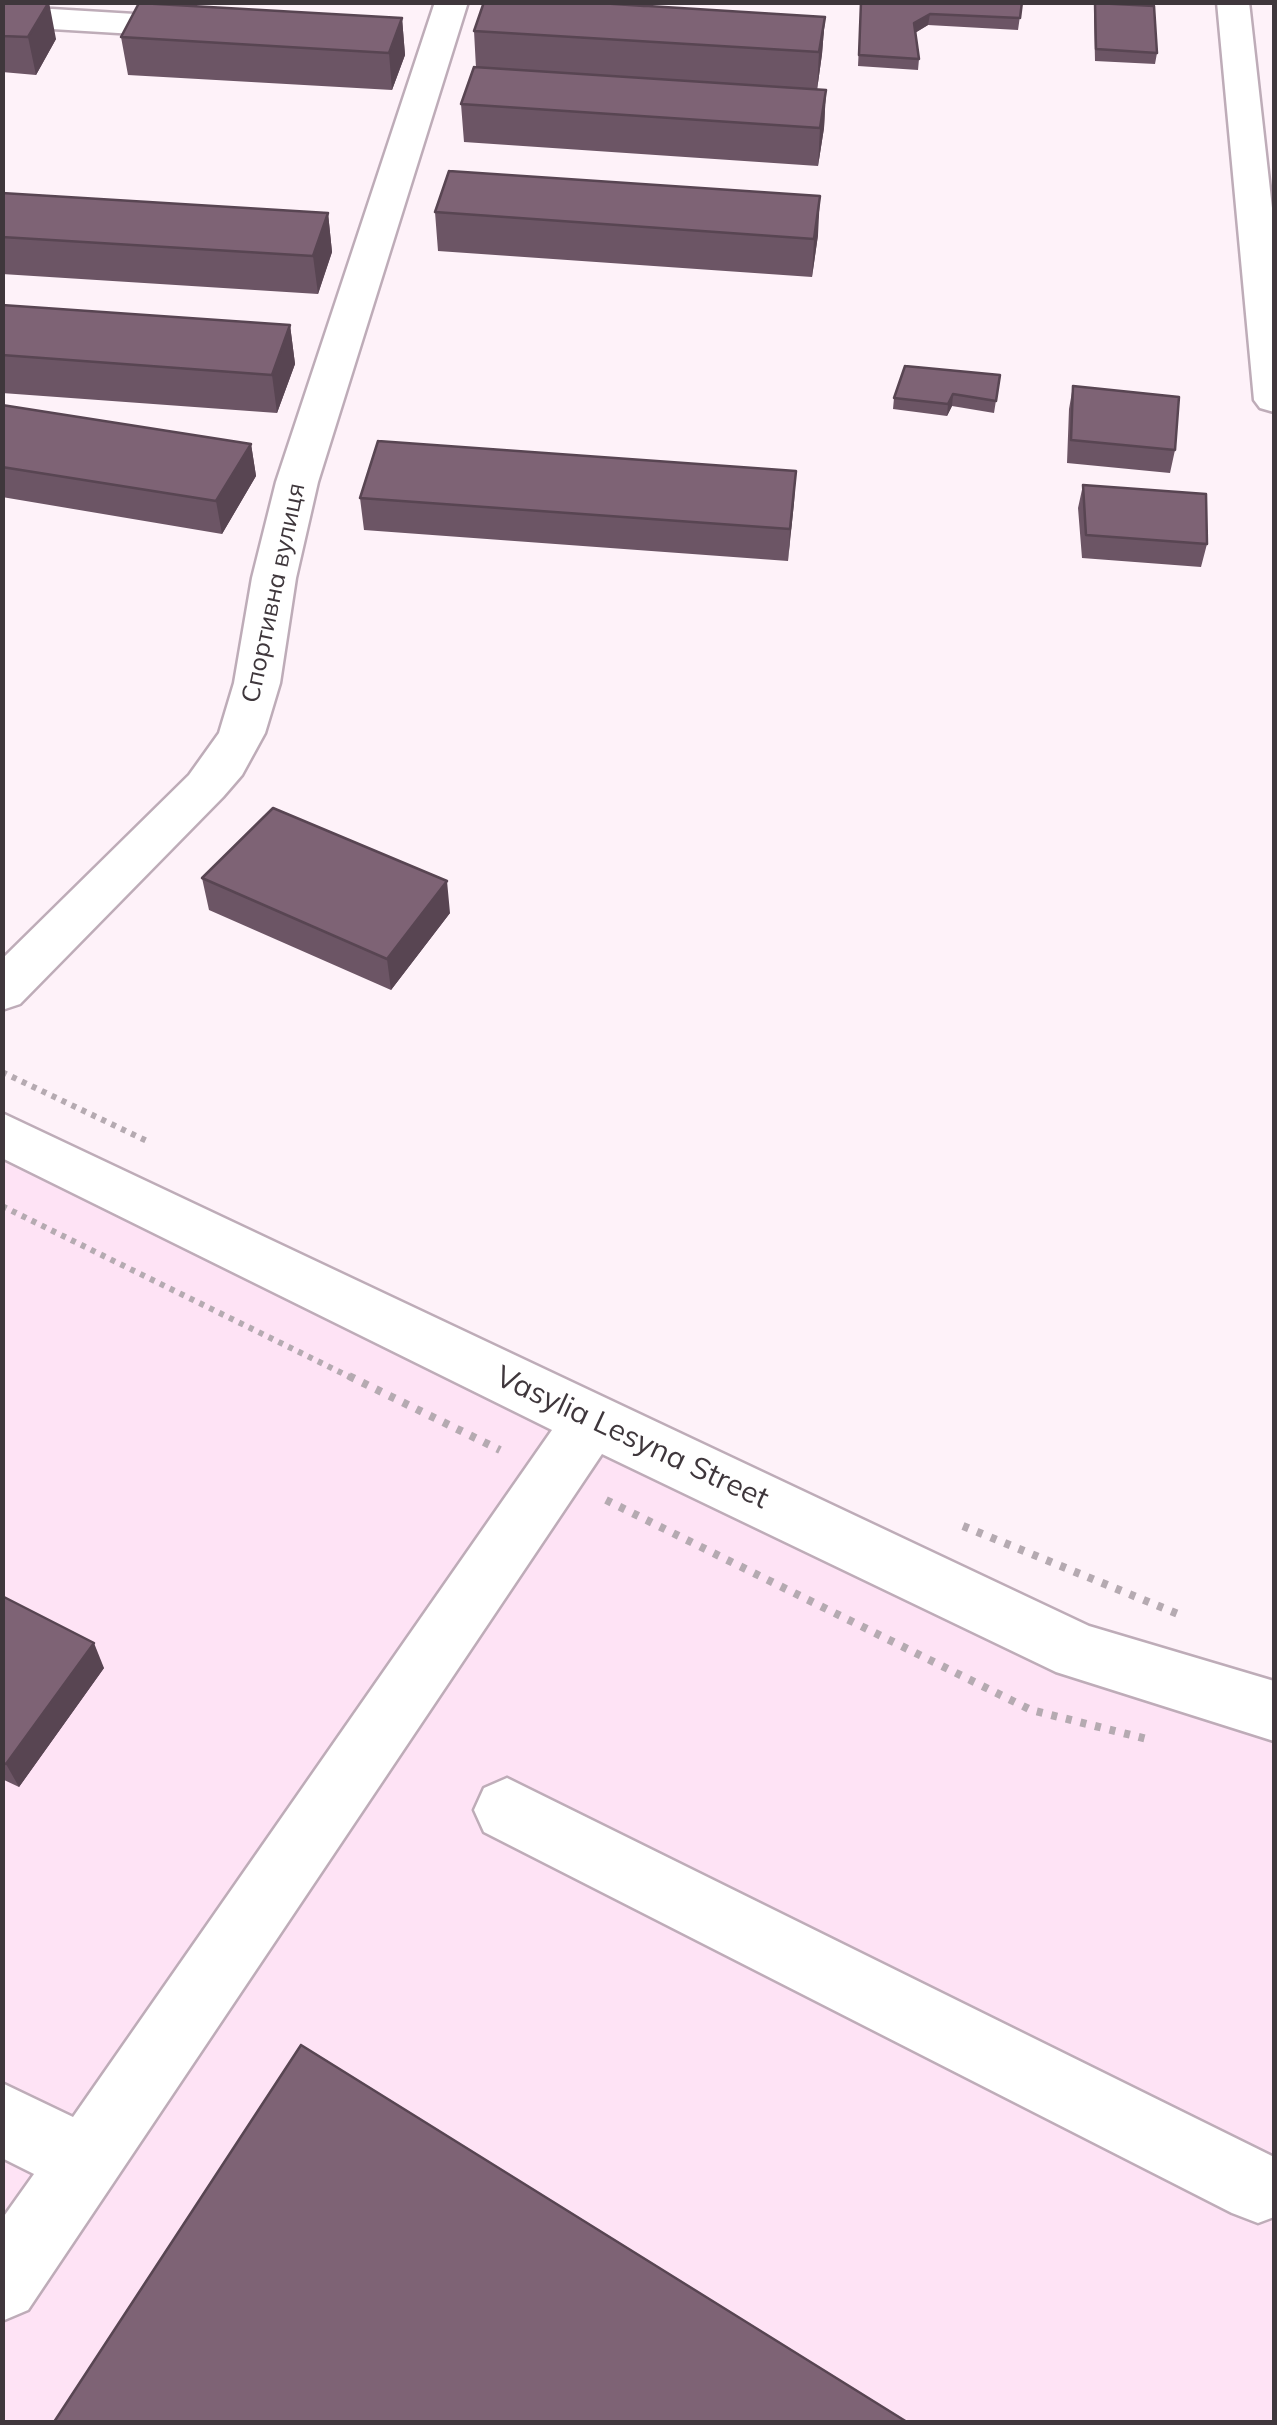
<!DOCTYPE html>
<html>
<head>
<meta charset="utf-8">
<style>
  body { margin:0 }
  #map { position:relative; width:1277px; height:2425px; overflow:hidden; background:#fef2f9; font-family:Mulish,sans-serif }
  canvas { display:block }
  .frame { position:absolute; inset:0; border:5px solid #3f373c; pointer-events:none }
</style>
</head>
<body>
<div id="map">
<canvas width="1277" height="2425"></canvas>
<div class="frame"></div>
</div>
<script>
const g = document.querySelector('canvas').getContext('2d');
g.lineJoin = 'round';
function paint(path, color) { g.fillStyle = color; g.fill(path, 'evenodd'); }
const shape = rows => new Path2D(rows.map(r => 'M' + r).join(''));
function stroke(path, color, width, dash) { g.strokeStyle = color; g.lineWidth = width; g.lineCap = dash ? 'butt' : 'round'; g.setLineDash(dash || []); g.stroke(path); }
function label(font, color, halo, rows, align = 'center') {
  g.font = font + ' Mulish,sans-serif'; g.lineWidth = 10; g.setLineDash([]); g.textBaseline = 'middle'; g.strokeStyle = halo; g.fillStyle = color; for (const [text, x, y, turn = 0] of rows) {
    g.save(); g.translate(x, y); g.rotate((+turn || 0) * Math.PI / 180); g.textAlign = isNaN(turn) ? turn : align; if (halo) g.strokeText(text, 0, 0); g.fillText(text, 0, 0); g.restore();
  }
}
const built = shape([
  [2,1146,1075,1662,1274,1719,1274,2422,3,2422]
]);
const pathFar1 = shape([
  [2,1072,147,1141],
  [2,1206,354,1379]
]);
const path = shape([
  [349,1376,500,1450],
  [606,1500,1031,1710,1151,1740],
  [963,1526,1183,1616]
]);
const minor = shape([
  [435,2,468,2,318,482,296,578,280,683,265,733,242,775,223,797,20,1004,2,1010,2,959,189,775,219,733,234,683,252,578,276,482,435,2],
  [1217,2,1249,2,1274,226,1274,412,1260,408,1254,400,1217,2],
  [2,6,201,18,213,21,218,28,213,35,201,38,2,26,2,6],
  [2,1113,1089,1626,1274,1681,1274,1741,1056,1672,602,1454,28,2310,2,2321,2,2219,34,2174,2,2158,2,2083,73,2117,552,1430,2,1158,2,1113],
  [507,1778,1274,2157,1274,2217,1258,2223,1232,2213,484,1832,474,1810,484,1788,507,1778]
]);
const wall = shape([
  [2,2,56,39,36,75,2,72],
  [647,2,646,6,825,17,822,54,817,90,826,90,824,128,818,166,464,142,461,104,476,68,474,31],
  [861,2,1022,2,1018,30,928,25,915,33,919,59,918,70,858,66],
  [1095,3,1157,53,1155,64,1095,61,1094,14],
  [402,18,405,55,392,90,128,75,121,37],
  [2,193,328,213,332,252,318,294,2,274],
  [435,212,818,235,812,277,438,251],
  [2,305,290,325,295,364,277,413,2,393],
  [1000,375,994,413,952,406,947,416,893,409,894,398],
  [1073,386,1175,450,1170,473,1067,463,1069,409],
  [2,405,251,444,256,476,222,534,2,497],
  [796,471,788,561,364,530,360,498],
  [1083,485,1207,544,1201,567,1082,558,1078,508],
  [202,878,450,913,391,990,209,910],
  [2,1596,104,1668,19,1787,2,1779]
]);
const shadedWall = shape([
  [49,2,56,39,36,75,28,37],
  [930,14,928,25,913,34,914,23],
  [825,17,822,54,817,90,819,52],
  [402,18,405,55,392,90,389,53],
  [826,90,824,128,818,166,820,128],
  [820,196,818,235,812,277,814,239],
  [328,213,332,252,318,294,313,256],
  [290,325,295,364,277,413,272,375],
  [953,394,952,406,947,416,948,404],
  [251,444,256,476,222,534,216,501],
  [796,471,794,503,788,561,790,529],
  [447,881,450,913,391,990,387,959],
  [94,1643,104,1668,19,1787,6,1764]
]);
const building = shape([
  [2,2,49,2,28,37,2,36,2,2],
  [484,2,584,2,825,17,819,52,474,31,484,2],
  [584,2,645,2,644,6,584,2],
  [861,2,1022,2,1020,18,930,14,914,23,919,59,859,55,861,2],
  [139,3,402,18,389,53,121,37,139,3],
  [1095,3,1154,6,1157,53,1096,49,1095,3],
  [474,67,826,90,820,128,461,104,474,67],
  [449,171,820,196,814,239,435,212,449,171],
  [2,193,328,213,313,256,2,237,2,193],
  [2,305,290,325,272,375,2,355,2,305],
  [905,366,1000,375,996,401,953,394,948,404,894,398,905,366],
  [1073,386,1179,397,1175,450,1071,440,1073,386],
  [2,405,251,444,216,501,2,467,2,405],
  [378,441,796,471,790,529,360,498,378,441],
  [1083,485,1206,494,1207,544,1086,535,1083,485],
  [273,808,447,881,387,959,202,878,273,808],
  [2,1596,94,1643,6,1764,2,1762,2,1596],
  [301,2045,907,2422,54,2422,301,2045]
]);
const farStreetnames = [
  ["Спортивна вулиця",274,593,-78]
];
const streetNames = [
  ["Vasylia Lesyna Street",632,1438,25]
];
paint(built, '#fee3f5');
stroke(minor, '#beacb8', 5);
stroke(pathFar1, '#b5aab1', 6, [5, 6]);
stroke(path, '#b5aab1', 8, [6, 9]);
paint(minor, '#fff');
paint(wall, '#6c5565');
paint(shadedWall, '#584552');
paint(building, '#7e6375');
stroke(building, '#584552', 2.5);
label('25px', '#3f373c', '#fff', farStreetnames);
label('30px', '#3f373c', '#fff', streetNames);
</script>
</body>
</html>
